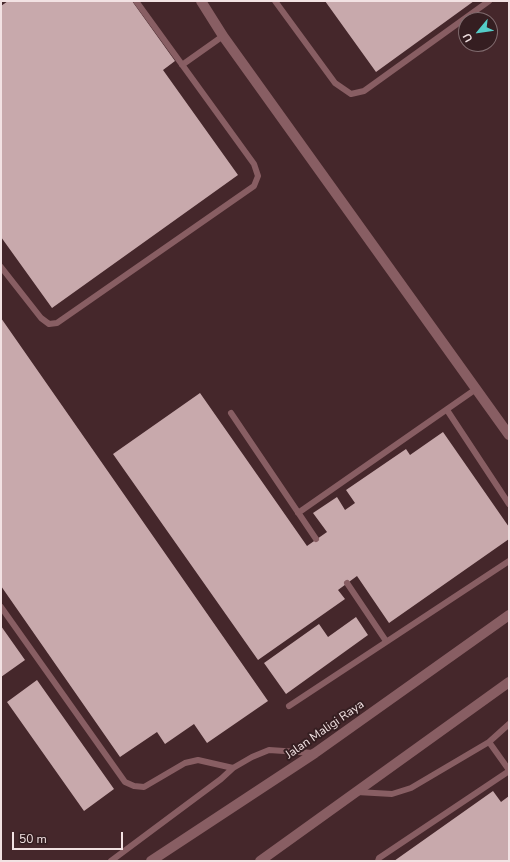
<!DOCTYPE html>
<html>
<head>
<meta charset="utf-8">
<style>
  body { margin:0 }
  #map { position:relative; width:510px; height:862px; overflow:hidden; background:#351e21; font-family:"Nunito Sans",sans-serif }
  canvas { display:block }
  .frame { position:absolute; inset:0; border:2px solid #f2e2e3; pointer-events:none }
  .north { position:absolute; left:458px; top:12px; width:40px; height:40px; box-sizing:border-box; background:#351e21; border:1px solid #816c6f; border-radius:50%; rotate:241deg; font-size:11px; font-weight:700; line-height:16px; text-align:center; color:#f2e2e3 }
  .north::after { content:''; display:block; margin:auto; width:14px; height:18px; background:#54cdc8; clip-path:polygon(50% 0,100% 100%,50% 72%,0 100%) }
  .scale { position:absolute; left:12px; top:832px; width:111px; height:18px; box-sizing:border-box; border:2px solid #f2e2e3; border-top:0; padding-left:5px; font-size:12px; line-height:14px; white-space:nowrap; color:#f2e2e3; -webkit-text-stroke:3px #351e21; paint-order:stroke }
</style>
</head>
<body>
<div id="map">
<canvas width="510" height="862"></canvas>
<div class="frame"></div>
<div class="north">U</div>
<div class="scale">50 m</div>
</div>
<script>
const g = document.querySelector('canvas').getContext('2d');
g.lineJoin = 'round';
function paint(path, color) { g.fillStyle = color; g.fill(path, 'evenodd'); }
const shape = rows => new Path2D(rows.map(r => 'M' + r).join(''));
function stroke(path, color, width, dash) { g.strokeStyle = color; g.lineWidth = width; g.lineCap = dash ? 'butt' : 'round'; g.setLineDash(dash || []); g.stroke(path); }
function label(font, color, halo, rows, align = 'center') {
  g.font = font + ' "Nunito Sans",sans-serif'; g.lineWidth = 4; g.setLineDash([]); g.textBaseline = 'middle'; g.strokeStyle = halo; g.fillStyle = color; for (const [text, x, y, turn = 0] of rows) {
    g.save(); g.translate(x, y); g.rotate((+turn || 0) * Math.PI / 180); g.textAlign = isNaN(turn) ? turn : align; if (halo) g.strokeText(text, 0, 0); g.fillText(text, 0, 0); g.restore();
  }
}
const built = shape([
  [1,1,509,1,509,861,1,861],
  [466,20,490,20,490,44,466,44]
]);
const building = shape([
  [8,1,132,1,175,61,163,70,238,175,52,308,1,237,1,6],
  [325,1,474,1,376,72],
  [1,318,268,701,207,743,194,724,165,744,157,732,120,757,1,586],
  [200,393,307,546,327,532,313,513,337,497,345,510,355,503,346,490,406,449,410,455,443,432,509,527,509,539,389,623,357,576,338,590,345,599,258,660,113,454],
  [356,617,368,635,286,694,264,663,319,624,328,637],
  [1,626,25,660,1,677],
  [37,680,114,789,84,811,7,702],
  [493,791,501,802,509,796,509,861,394,861]
]);
const service = shape([
  [275,1,335,83,351,94,364,91,489,1],
  [182,65,223,36],
  [1,267,41,318,49,324,57,323,254,186,258,176,254,164,136,1],
  [447,410,509,504],
  [231,413,316,539],
  [298,513,476,389],
  [347,583,386,641],
  [1,607,125,782,134,786,144,787,185,763,198,760,233,768],
  [289,706,509,561],
  [489,742,509,770],
  [357,792,392,794,411,788,489,742,509,724],
  [111,861,221,779,233,768,252,757,269,750,314,753],
  [378,861,379,858,509,771]
]);
const minor = shape([
  [201,1,223,36,509,435],
  [151,861,315,753,509,615],
  [260,861,509,682]
]);
const streetNames = [
  ["Jalan Maligi Raya",325,730,-35]
];
paint(built, '#45272b');
paint(building, '#c8a9ac');
stroke(service, '#885e63', 6);
stroke(minor, '#885e63', 10);
label('12px', '#f2e2e3', '#351e21', streetNames);
</script>
</body>
</html>
